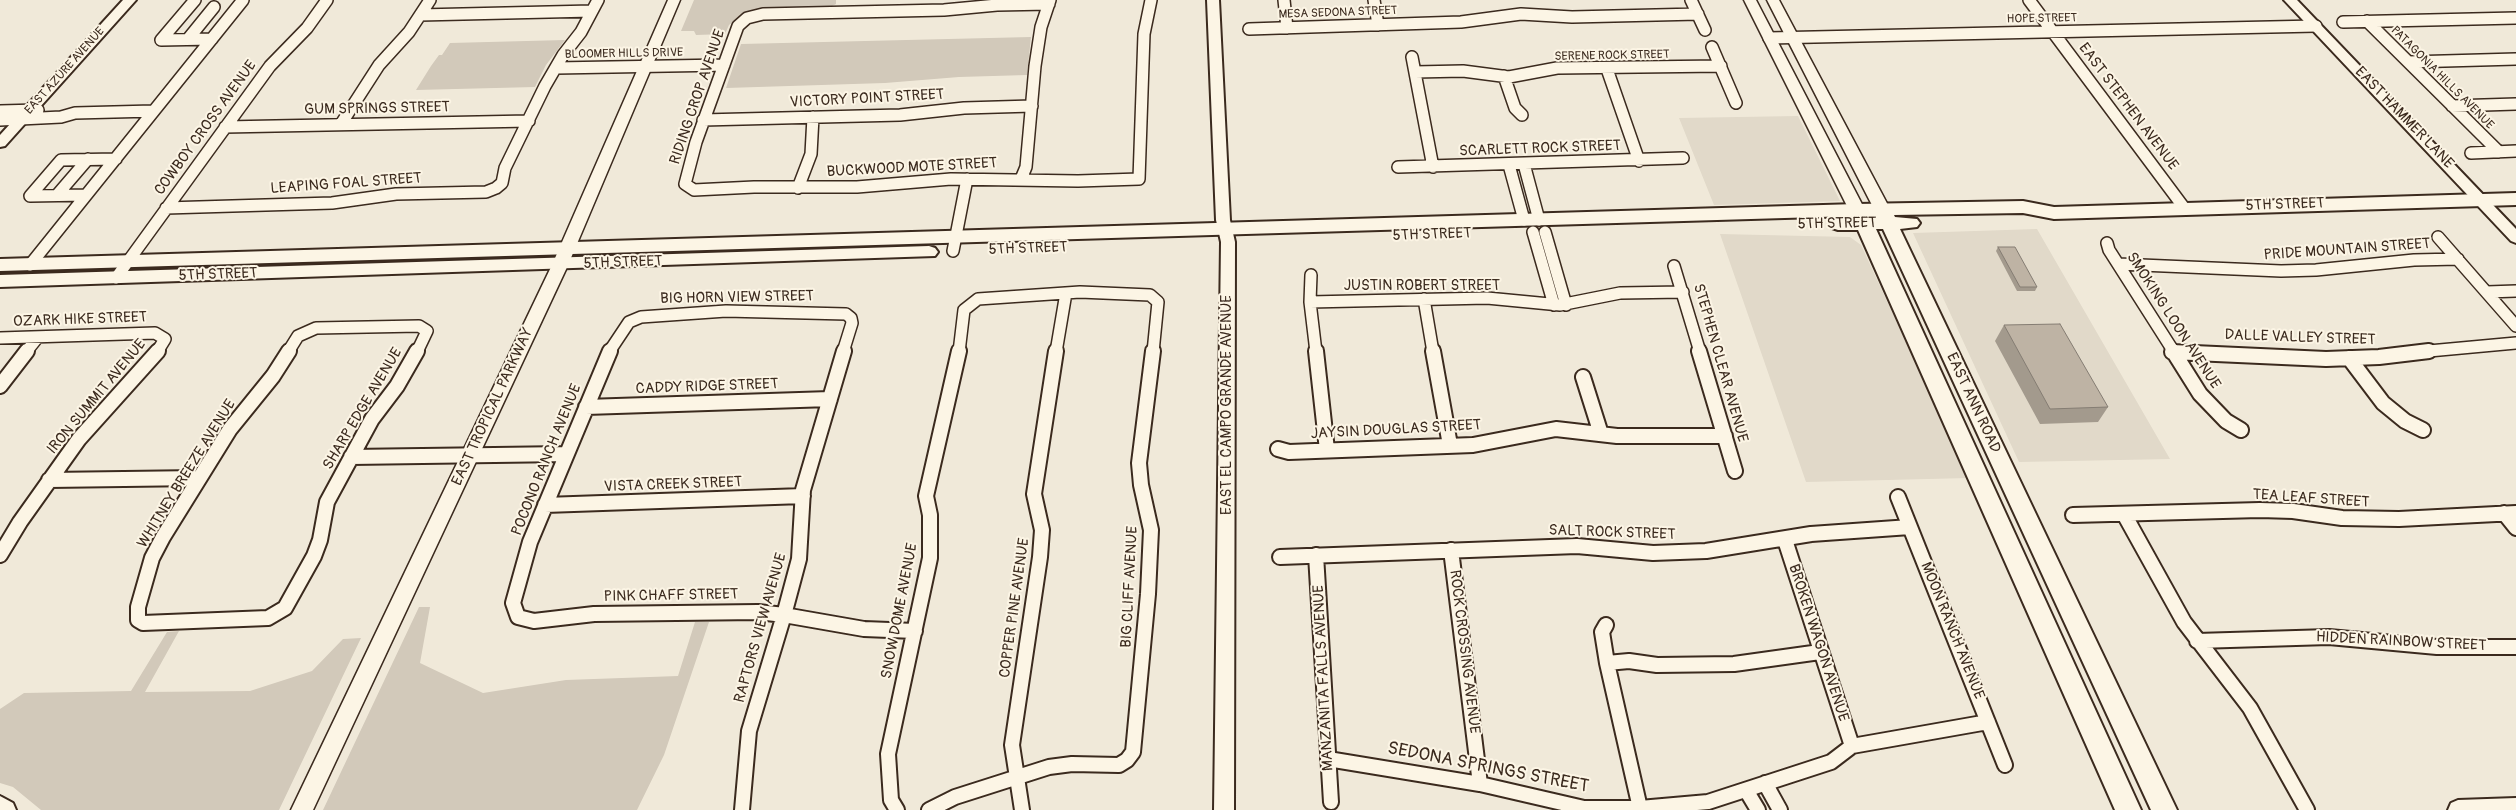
<!DOCTYPE html>
<html>
<head>
<meta charset="utf-8">
<style>
  body { margin:0 }
  canvas { display:block; background:#f0e9d9 }
</style>
</head>
<body>
<canvas width="2516" height="810"></canvas>
<script>
const g = document.querySelector('canvas').getContext('2d');
g.lineJoin = 'round';
function paint(path, color) { g.fillStyle = color; g.fill(path, 'evenodd'); }
const shape = rows => new Path2D(rows.map(r => 'M' + r).join(''));
function stroke(path, color, width, dash) { g.strokeStyle = color; g.lineWidth = width; g.lineCap = dash ? 'butt' : 'round'; g.setLineDash(dash || []); g.stroke(path); }
function label(font, color, halo, rows, align = 'center') {
  g.font = font + ' Pangolin,sans-serif'; g.lineWidth = 4; g.setLineDash([]); g.textBaseline = 'middle'; g.strokeStyle = halo; g.fillStyle = color; for (const [text, x, y, turn = 0] of rows) {
    g.save(); g.translate(x, y); g.rotate((+turn || 0) * Math.PI / 180); g.textAlign = isNaN(turn) ? turn : align; if (halo) g.strokeText(text, 0, 0); g.fillText(text, 0, 0); g.restore();
  }
}
const built = shape([
  [1798,116,1840,201,1714,205,1679,118],
  [2037,229,2170,459,2019,462,1913,233],
  [1720,234,1850,237,1861,245,1969,478,1806,482]
]);
const green = shape([
  [694,0,836,0,836,4,828,8,755,11,741,15,729,25,725,34,696,35,694,31,681,31],
  [1031,37,1027,75,959,77,885,83,726,88,741,44],
  [565,40,546,65,535,87,416,90,431,66,439,55,442,55,450,43],
  [419,607,430,607,420,663,483,693,566,680,678,676,695,622,709,622,664,755,637,810,323,810],
  [179,631,145,692,250,691,312,671,343,639,361,638,279,810,41,810,13,787,0,783,0,709,24,693,131,691,167,632]
]);
const minorFar1 = shape([
  [195,0,161,40,212,39],
  [1284,0,1287,28],
  [1374,0,1378,25],
  [1691,0,1705,30],
  [2029,0,2185,209],
  [1049,4,997,5,944,10,763,14,747,18,738,26,696,142,685,184,694,190,754,187,857,187,951,179,1078,181,1139,179,1144,34,1151,0],
  [420,15,592,11],
  [2367,21,2499,152],
  [2343,22,2516,18],
  [1249,29,1461,22,1521,14,1572,17,1698,14],
  [1769,38,2316,26],
  [188,39,214,7],
  [1712,47,1736,103],
  [1412,57,1433,167],
  [2409,62,2516,59],
  [556,68,724,65],
  [1607,69,1639,161],
  [1415,72,1463,71,1509,77,1557,68,1721,66],
  [1504,76,1515,108,1522,115],
  [2452,106,2516,104],
  [0,111,38,110],
  [0,120,61,117,75,113,153,111],
  [703,120,900,115,964,108,1032,106],
  [341,124,379,65,409,32,430,0],
  [225,127,529,121],
  [2471,153,2516,151],
  [1524,164,1539,220],
  [1509,165,1524,220],
  [1398,167,1683,158],
  [1021,179,1026,167,1035,66,1041,27,1050,0],
  [798,188,811,154,813,117],
  [57,195,88,159],
  [86,195,30,196,61,160,116,159],
  [166,208,332,203,396,194,486,192,496,188,502,183,505,168,545,86,563,55,581,32,598,0],
  [1533,232,1554,305],
  [1545,232,1566,305],
  [2438,237,2516,326],
  [2107,243,2109,250,2174,352],
  [953,251,967,179],
  [2118,264,2281,271,2316,270,2414,260,2458,259],
  [30,265,243,0],
  [1674,266,1700,352],
  [1311,275,1310,302,1316,352],
  [116,278,270,66,307,28,327,0],
  [2487,292,2516,291],
  [1424,299,1433,352],
  [1310,302,1487,298,1560,305,1620,293,1683,292],
  [0,338,155,333,165,339,157,352],
  [26,352,38,337],
  [288,352,298,336,316,328,419,326,427,331,417,352],
  [609,352,629,322,641,317,726,311,846,314,851,318,852,323,843,352],
  [959,352,964,310,978,299,1080,292,1150,295,1158,302,1153,352],
  [1056,352,1066,293],
  [2172,352,2178,352],
  [2418,352,2516,343]
]);
const minor = shape([
  [289,351,273,376,230,429,163,537,152,558,138,607,138,620,143,623,268,618,285,608,314,556,320,540,327,502,372,419,397,386,417,351],
  [610,351,530,542,513,603,518,617,534,621,594,614,758,612,784,615],
  [1316,351,1327,450],
  [1433,351,1450,445],
  [1699,351,1735,471],
  [2173,351,2200,394,2226,421,2241,430],
  [2172,352,2326,359,2379,357,2429,351],
  [2349,358,2383,403,2405,421,2423,430],
  [1583,377,1601,434],
  [0,386,27,351],
  [586,407,830,399],
  [1278,449,1289,452,1473,445,1556,429,1617,436,1725,436],
  [351,457,566,454],
  [49,480,199,478],
  [1898,497,2005,765],
  [545,505,803,496],
  [2504,513,2516,528],
  [2124,514,2184,622,2250,708,2307,810],
  [2073,515,2260,510,2293,511,2342,518,2399,519,2516,513],
  [1785,540,1852,746],
  [1451,550,1480,784],
  [0,555,20,522,79,439,158,351],
  [1316,555,1331,802],
  [1280,557,1577,546,1653,553,1706,551,1811,534,1910,527],
  [784,615,864,629,915,631],
  [784,615,799,559,803,490,844,351],
  [1606,625,1602,632,1607,663,1640,808],
  [2197,641,2329,637,2437,647,2516,647],
  [1607,663,1629,661,1657,665,1734,664,1820,652],
  [1328,759,1480,784,1584,808,1640,808,1708,802,1831,762,1852,746,1988,722],
  [1765,783,1780,810],
  [1746,790,1758,810],
  [742,810,749,731,784,615],
  [897,810,891,800,888,754,930,558,930,515,926,496,959,351],
  [929,810,955,797,1049,767,1072,764,1119,765,1127,760,1133,752,1148,594,1151,530,1141,485,1139,463,1153,351],
  [1022,810,1012,745,1040,557,1042,530,1034,494,1056,351]
]);
const tertiary = shape([
  [123,0,136,0,5,146,0,147,0,135,123,0],
  [1207,0,1219,0,1230,220,1235,242,1234,810,1214,810,1221,242,1216,220,1207,0],
  [2284,0,2297,0,2516,229,2516,243,2511,241,2284,0],
  [0,796,13,803,16,810,0,810,0,796],
  [2516,798,2516,810,2448,810,2451,803,2458,800,2516,798]
]);
const secondary = shape([
  [668,0,680,0,568,265,313,810,291,810,552,265,668,0],
  [1744,0,1756,0,1865,210,1862,214,1857,215,1849,210,1744,0],
  [1767,0,1779,0,1890,209,1887,213,1882,214,1874,209,1767,0]
]);
const primary = shape([
  [2516,193,2516,205,2054,219,2023,213,1894,215,1895,217,1917,219,1920,223,1917,227,1900,229,2177,810,2151,810,1883,229,1876,229,2141,810,2115,810,1858,230,1838,230,1832,228,1829,224,1832,220,1853,218,1852,216,0,271,0,259,1857,204,2023,201,2054,207,2516,193],
  [1869,215,1876,215,1877,218,1870,218,1869,215],
  [929,246,935,248,938,252,935,256,0,287,0,275,929,246]
]);
const wall = shape([
  [1998,247,2037,287,2035,291,2017,291,1996,251],
  [2004,325,2108,407,2098,422,2040,424,1995,341]
]);
const building = shape([
  [1998,247,2015,247,2037,287,2020,287,1998,247],
  [2060,324,2108,407,2050,409,2004,325,2060,324]
]);
const farStreetnames = [
  ["MESA SEDONA STREET",1338,13,-2],
  ["HOPE STREET",2042,19,-1],
  ["BLOOMER HILLS DRIVE",624,54,-1],
  ["SERENE ROCK STREET",1612,56,-1],
  ["EAST AZURE AVENUE",65,71,-48],
  ["PATAGONIA HILLS AVENUE",2442,78,45]
];
const streetNames = [
  ["RIDING CROP AVENUE",698,97,-71],
  ["VICTORY POINT STREET",867,99,-3],
  ["EAST STEPHEN AVENUE",2128,107,53],
  ["GUM SPRINGS STREET",377,109,-1],
  ["EAST HAMMER LANE",2404,118,46],
  ["COWBOY CROSS AVENUE",206,128,-54],
  ["SCARLETT ROCK STREET",1540,149,-2],
  ["BUCKWOOD MOTE STREET",912,168,-3],
  ["LEAPING FOAL STREET",346,184,-4],
  ["5TH STREET",2285,205,-2],
  ["5TH STREET",1837,224,-1],
  ["5TH STREET",1432,235,-2],
  ["5TH STREET",1028,249,-2],
  ["PRIDE MOUNTAIN STREET",2347,250,-4],
  ["5TH STREET",623,263,-2],
  ["5TH STREET",218,275,-2],
  ["JUSTIN ROBERT STREET",1422,286],
  ["BIG HORN VIEW STREET",737,298,-1],
  ["OZARK HIKE STREET",80,320,-2],
  ["SMOKING LOON AVENUE",2173,321,57],
  ["DALLE VALLEY STREET",2300,338,2],
  ["STEPHEN CLEAR AVENUE",1720,363,74],
  ["CADDY RIDGE STREET",707,387,-2],
  ["IRON SUMMIT AVENUE",97,397,-50],
  ["EAST ANN ROAD",1973,403,65],
  ["EAST EL CAMPO GRANDE AVENUE",1227,405,-90],
  ["EAST TROPICAL PARKWAY",493,407,-65],
  ["SHARP EDGE AVENUE",363,409,-59],
  ["JAYSIN DOUGLAS STREET",1396,430,-3],
  ["POCONO RANCH AVENUE",547,460,-68],
  ["WHITNEY BREEZE AVENUE",187,474,-58],
  ["VISTA CREEK STREET",673,485,-2],
  ["TEA LEAF STREET",2311,499,4],
  ["SALT ROCK STREET",1612,533,2],
  ["BIG CLIFF AVENUE",1130,587,-87],
  ["PINK CHAFF STREET",671,596,-1],
  ["COPPER PINE AVENUE",1015,608,-82],
  ["SNOW DOME AVENUE",900,611,-79],
  ["RAPTORS VIEW AVENUE",761,628,-74],
  ["MOON RANCH AVENUE",1952,631,68],
  ["HIDDEN RAINBOW STREET",2401,642,3],
  ["BROKEN WAGON AVENUE",1818,643,72],
  ["ROCK CROSSING AVENUE",1464,652,83],
  ["MANZANITA FALLS AVENUE",1324,678,-93]
];
const nearStreetnames = [
  ["SEDONA SPRINGS STREET",1488,768,11]
];
paint(built, '#e1d9c9');
paint(green, '#d2c9ba');
stroke(minorFar1, '#3b2a1e', 14);
stroke(minor, '#3b2a1e', 18);
stroke(tertiary, '#3b2a1e', 4);
stroke(secondary, '#3b2a1e', 3);
stroke(primary, '#3b2a1e', 4);
stroke(minorFar1, '#fcf5e5', 11);
stroke(minor, '#fcf5e5', 14);
paint(tertiary, '#fcf5e5');
paint(secondary, '#fcf5e5');
paint(primary, '#fcf5e5');
paint(wall, '#a39a8d');
paint(building, '#beb3a4');
stroke(building, '#857d73', 1);
label('12px', '#3b2a1e', '#fcf5e5', farStreetnames);
label('15px', '#3b2a1e', '#fcf5e5', streetNames);
label('18px', '#3b2a1e', '#fcf5e5', nearStreetnames);
</script>
</body>
</html>
